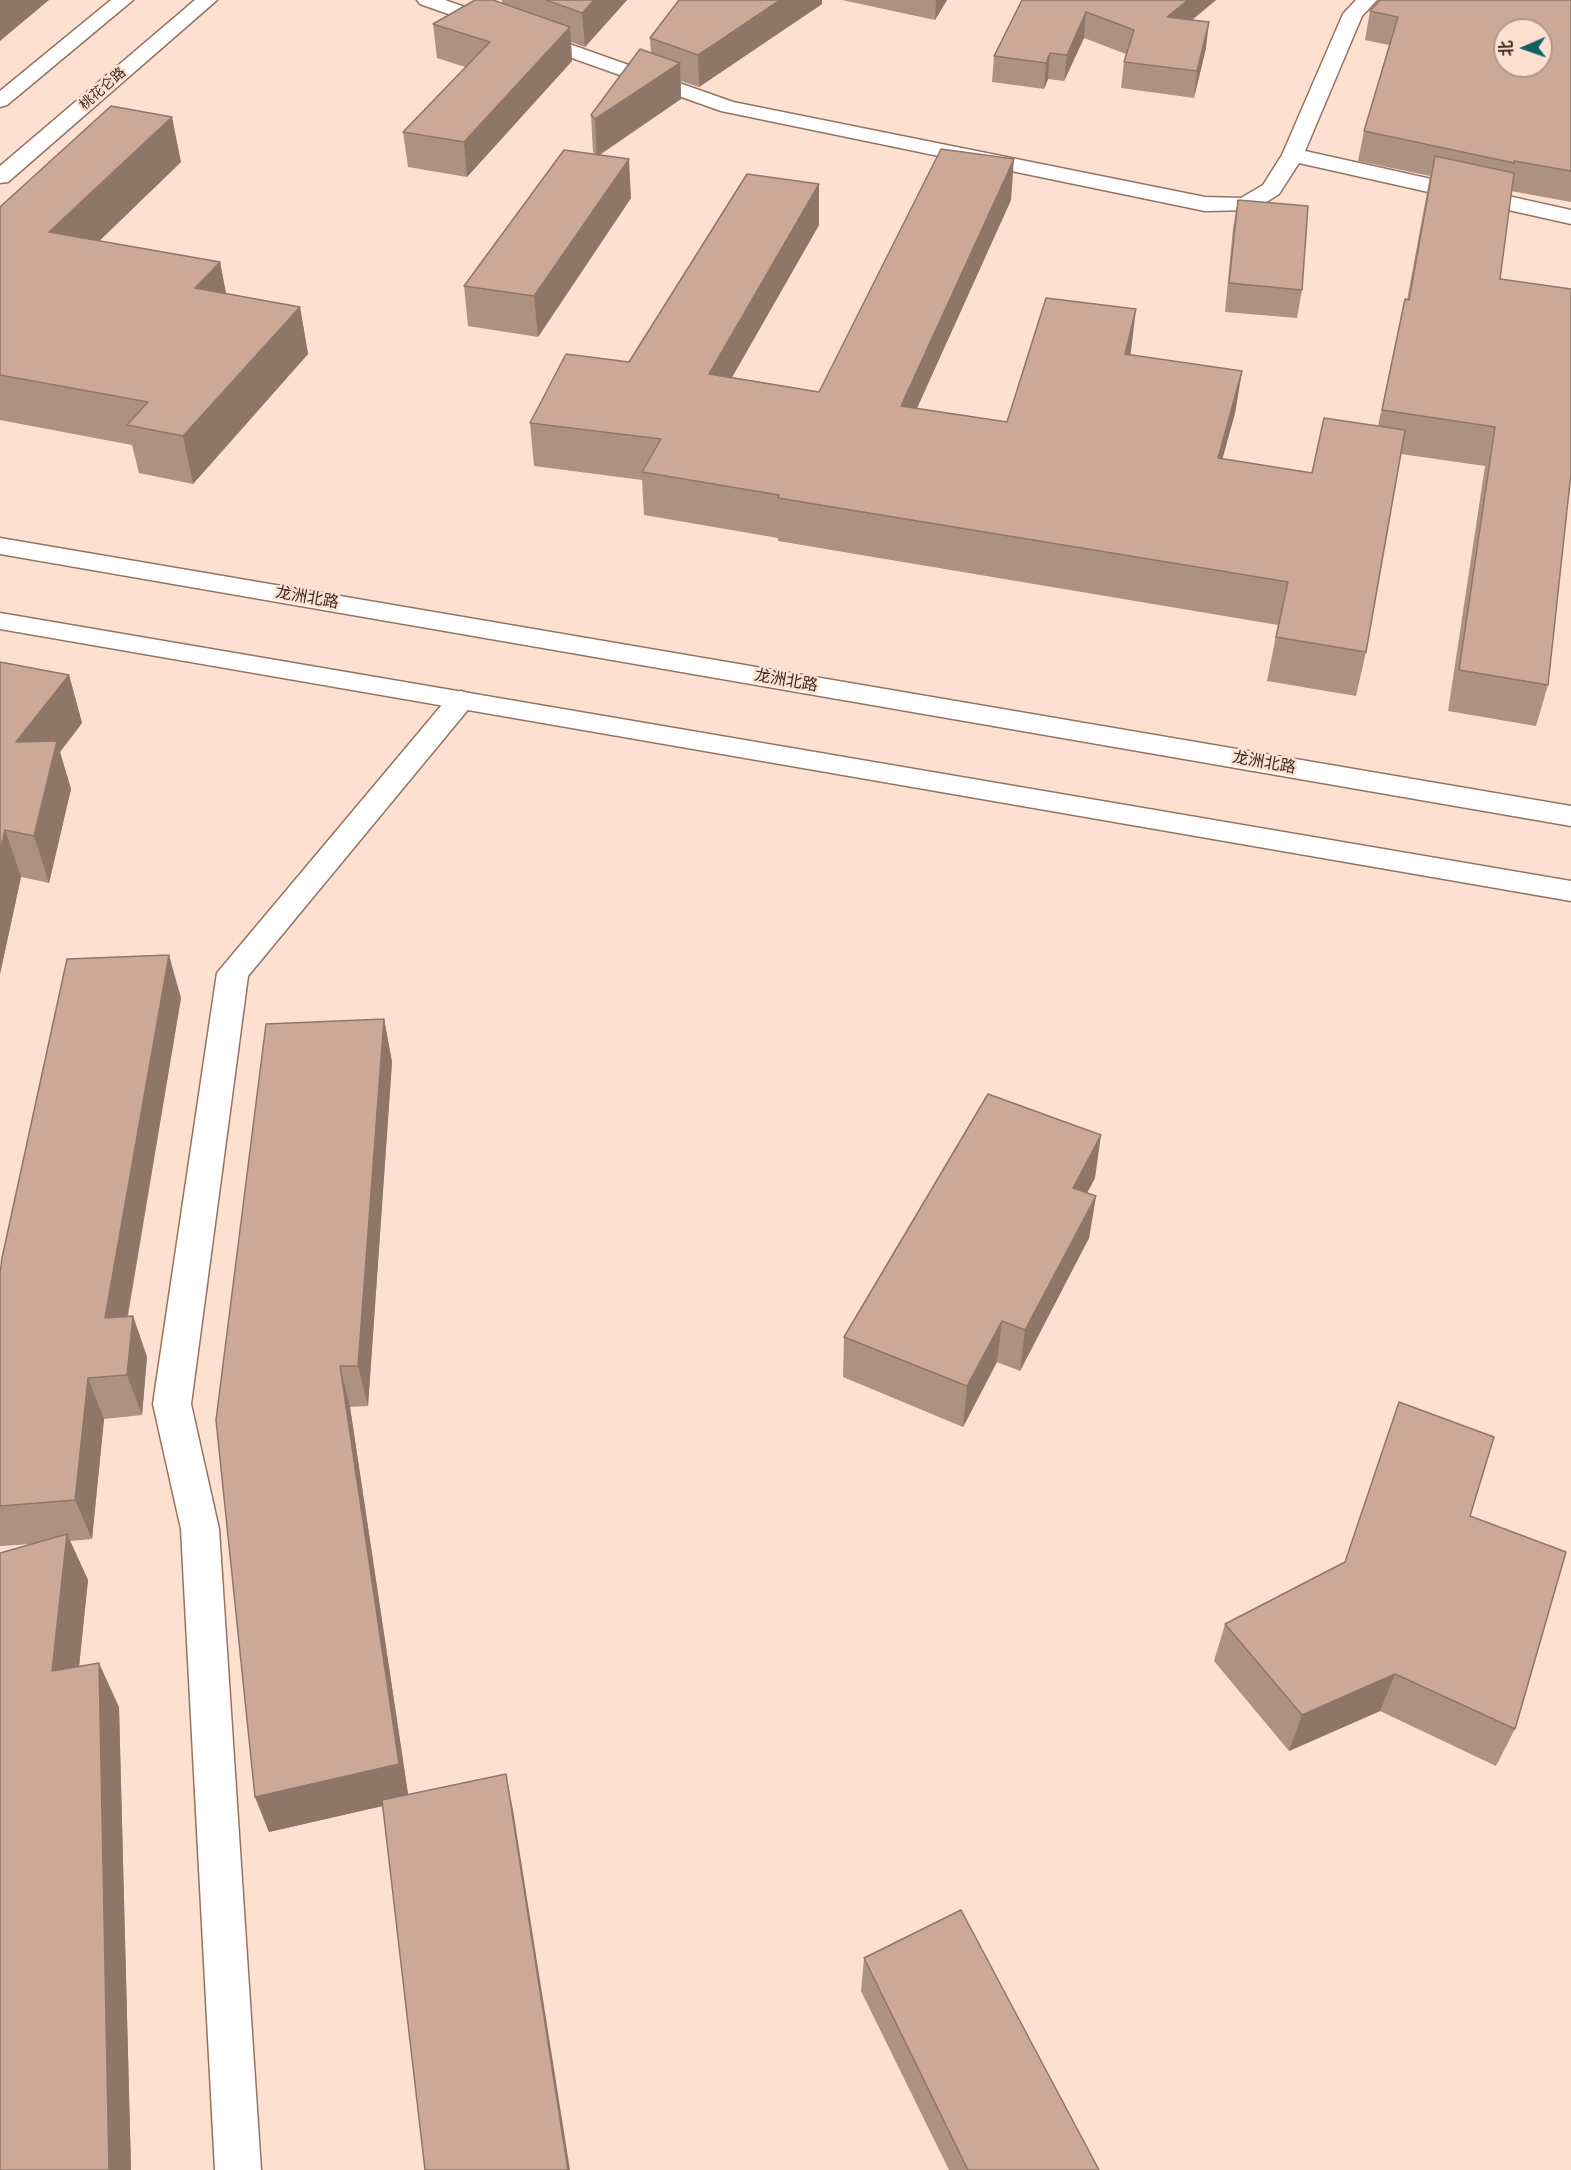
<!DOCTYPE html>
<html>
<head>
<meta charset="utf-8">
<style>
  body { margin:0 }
  #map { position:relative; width:1571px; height:2170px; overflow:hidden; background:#fee0d0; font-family:Arial,"Noto Sans SC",sans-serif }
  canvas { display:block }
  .north { position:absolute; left:1493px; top:18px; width:60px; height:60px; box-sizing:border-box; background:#fee0d0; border:2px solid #b0988c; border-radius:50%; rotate:268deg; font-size:16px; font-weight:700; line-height:24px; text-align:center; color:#3a2c25 }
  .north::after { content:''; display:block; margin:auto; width:21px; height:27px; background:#126263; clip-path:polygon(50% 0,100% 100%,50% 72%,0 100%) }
</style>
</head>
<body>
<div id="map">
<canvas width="1571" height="2170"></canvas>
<div class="north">北</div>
</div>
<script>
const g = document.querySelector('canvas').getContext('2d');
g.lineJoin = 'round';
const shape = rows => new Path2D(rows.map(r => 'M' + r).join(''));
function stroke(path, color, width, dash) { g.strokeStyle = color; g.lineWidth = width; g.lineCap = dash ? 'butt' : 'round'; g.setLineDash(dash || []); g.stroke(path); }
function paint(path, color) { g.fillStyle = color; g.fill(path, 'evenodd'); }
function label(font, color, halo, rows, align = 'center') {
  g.font = font + ' Arial,"Noto Sans SC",sans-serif'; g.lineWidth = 5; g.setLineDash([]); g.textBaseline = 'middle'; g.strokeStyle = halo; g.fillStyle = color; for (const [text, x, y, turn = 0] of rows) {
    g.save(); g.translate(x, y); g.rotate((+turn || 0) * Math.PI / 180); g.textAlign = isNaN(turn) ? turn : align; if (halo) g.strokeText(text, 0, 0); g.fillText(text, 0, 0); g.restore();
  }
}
const street = shape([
  [417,0,445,0,733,102,1205,197,1241,198,1263,185,1282,155,1343,14,1356,0,1377,0,1362,16,1305,151,1571,210,1571,224,1299,163,1279,194,1254,210,1205,211,721,111,420,4,417,0],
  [461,691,471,694,475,700,471,706,248,976,191,1404,219,1529,261,2170,215,2170,181,1529,153,1404,217,973,451,694,461,691]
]);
const secondary = shape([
  [111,0,133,0,7,105,0,107,0,91,111,0],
  [195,0,217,0,8,182,0,183,0,166,195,0],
  [0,538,1571,806,1571,826,0,554,0,538],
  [0,613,1571,881,1571,901,0,629,0,613]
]);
const wall = shape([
  [502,0,627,0,585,47,571,42,572,61,467,177,408,167,403,132,465,67,437,58,433,24,502,3],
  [679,0,822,0,822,4,699,87,681,81,681,99,600,155,631,198,538,337,468,326,464,286,595,154,593,152,591,115,651,53,650,38],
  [842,0,947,0,935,20],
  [1022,0,1216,0,1192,20,1206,48,1194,98,1121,88,1124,62,1126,54,1084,38,1064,81,1048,79,1044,89,992,82,994,56],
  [1571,0,1571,202,1511,191,1500,279,1548,685,1536,726,1448,711,1485,466,1401,454,1366,652,1356,696,1267,681,1278,625,778,541,778,538,644,515,642,480,534,466,530,423,629,362,819,225,732,377,819,392,1011,200,917,408,1007,422,1131,351,1130,355,1242,371,1235,413,1222,459,1312,473,1378,426,1405,299,1407,300,1430,176,1358,161,1364,131,1389,45,1365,40,1370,11],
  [181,162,99,241,220,262,226,294,300,307,308,354,193,484,139,473,132,445,0,420,0,207],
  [1238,200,1302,290,1297,318,1225,312,1233,228],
  [0,662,69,675,82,723,60,752,71,789,49,883,21,877,0,974],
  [181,998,128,1316,133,1316,147,1357,142,1415,104,1419,92,1539,70,1541,88,1580,79,1666,119,1707,131,2170,0,2170,32,1544,0,1546,0,1274],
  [384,1019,392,1062,368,1406,350,1407,408,1795,513,1810,382,1806,269,1832,255,1797],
  [1095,1178,1087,1193,1096,1196,1089,1238,1020,1371,997,1362,963,1427,843,1377,844,1337],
  [1470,1516,1515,1729,1496,1766,1380,1711,1289,1751,1214,1661,1225,1624],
  [864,1958,1099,2170,949,2170,861,1991]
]);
const shadedWall = shape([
  [0,0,49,0,0,41],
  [594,0,627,0,585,47,582,13],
  [780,0,822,0,822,4,699,87,698,55],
  [936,0,947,0,935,20],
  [1188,0,1216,0,1164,43,1167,17],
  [1086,12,1084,38,1064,81,1067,55],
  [1209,22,1206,48,1194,98,1197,71],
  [570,27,572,61,467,177,464,142],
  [1050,53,1048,79,1044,89,1046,63],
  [680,63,681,99,597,156,595,119],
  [172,117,181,162,60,279,49,232],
  [629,159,631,198,538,337,534,296],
  [1014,159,1011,200,899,448,901,406],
  [819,184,819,225,710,416,709,374],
  [220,262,229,309,195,288],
  [300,307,308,354,193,484,183,436],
  [1136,309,1131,351,1120,396,1125,354],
  [1242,371,1235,413,1211,501,1218,458],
  [69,675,82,723,60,752,71,789,49,883,34,836,16,742],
  [5,830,21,877,0,974,0,852],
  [169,955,181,998,120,1359,105,1318],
  [384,1019,392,1062,368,1406,358,1366],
  [1101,1135,1095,1178,1067,1230,1073,1188],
  [1096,1196,1089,1238,1020,1371,1025,1330],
  [133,1316,147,1357,142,1415,127,1375],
  [1002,1321,997,1362,963,1427,967,1386],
  [340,1366,350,1407,409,1800,269,1832,255,1797],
  [88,1378,104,1419,92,1539,75,1500],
  [67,1534,88,1580,74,1715,52,1671],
  [99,1663,119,1707,131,2170,109,2170],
  [1395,1674,1380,1711,1289,1751,1302,1715],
  [506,1774,513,1810,570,2170,568,2170]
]);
const building = shape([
  [475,0,493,0,570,27,464,142,403,132,490,42,433,24,475,0],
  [546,0,594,0,582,13,546,0],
  [679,0,780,0,698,55,650,38,679,0],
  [1022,0,1188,0,1167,17,1209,22,1197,71,1124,62,1134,30,1086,12,1067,55,1050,53,1046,63,994,56,1022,0],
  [1380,0,1571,0,1571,171,1514,161,1514,163,1364,131,1398,17,1370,11,1380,0],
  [1505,30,1541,30,1541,66,1505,66,1505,30],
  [640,49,680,63,595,119,591,115,640,49],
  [111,106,172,117,49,232,220,262,195,288,300,307,183,436,127,425,148,402,0,375,0,207,111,106],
  [941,149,1014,159,901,406,1007,422,1046,298,1136,309,1125,354,1242,371,1218,458,1312,473,1324,418,1405,430,1366,652,1276,637,1288,582,778,498,779,495,642,472,661,439,530,423,566,354,629,362,747,174,819,184,709,374,819,392,941,149],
  [564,150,629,159,534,296,464,286,564,150],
  [1435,156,1514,173,1500,279,1571,289,1571,473,1548,685,1459,670,1495,427,1382,410,1405,299,1409,300,1435,156],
  [1238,200,1308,206,1302,290,1229,283,1238,200],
  [0,662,69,675,16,742,57,741,34,836,5,830,0,852,0,662],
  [169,955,105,1318,133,1316,127,1375,88,1378,75,1500,0,1506,0,1274,2,1258,67,959,169,955],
  [384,1019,358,1366,340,1366,399,1764,255,1797,216,1420,266,1024,384,1019],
  [988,1094,1101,1135,1073,1188,1096,1196,1025,1330,1002,1321,967,1386,844,1337,988,1094],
  [1399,1402,1494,1437,1470,1516,1566,1552,1515,1729,1395,1674,1302,1715,1225,1624,1345,1562,1399,1402],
  [67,1534,52,1671,99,1663,109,2170,0,2170,0,1553,67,1534],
  [506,1774,568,2170,425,2170,382,1800,506,1774],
  [961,1910,1099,2170,968,2170,864,1958,961,1910]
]);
const farStreetnames = [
  ["桃花仑路",103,89,-41]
];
const streetNames = [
  ["龙洲北路",307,598,10],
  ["龙洲北路",786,681,10],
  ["龙洲北路",1264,763,10]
];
stroke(street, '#947361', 3);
stroke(secondary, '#947361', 3);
paint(street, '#fff');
paint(secondary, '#fff');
paint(wall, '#af9181');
paint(shadedWall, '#8f7669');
paint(building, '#cca996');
stroke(building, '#8f7669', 1.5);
label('14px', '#3a2c25', '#fee0d0', farStreetnames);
label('16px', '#3a2c25', '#fee0d0', streetNames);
</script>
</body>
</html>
